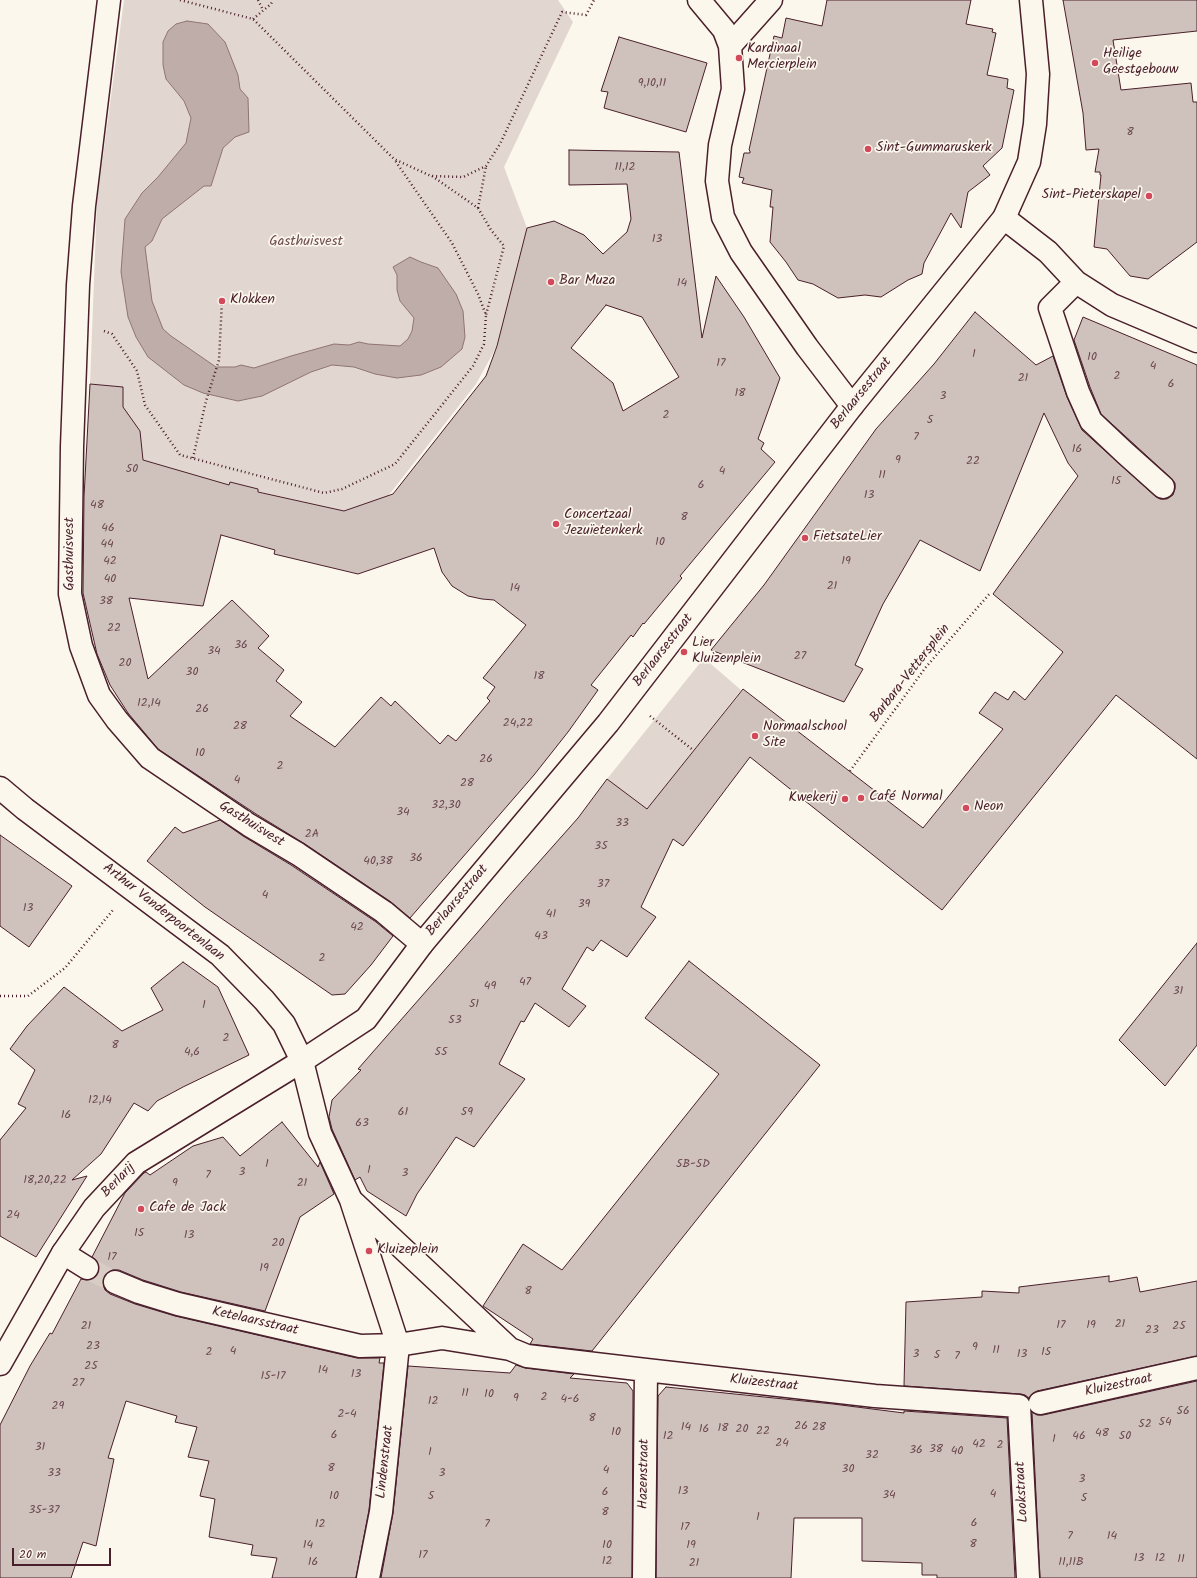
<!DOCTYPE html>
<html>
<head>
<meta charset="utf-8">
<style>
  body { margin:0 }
  #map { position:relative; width:1197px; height:1578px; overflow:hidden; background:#fbf7ec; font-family:Kalam,sans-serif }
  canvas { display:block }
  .scale { position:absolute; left:12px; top:1548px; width:99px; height:18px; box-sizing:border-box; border:2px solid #4a1f2b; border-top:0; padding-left:5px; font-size:12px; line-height:14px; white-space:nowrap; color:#4a1f2b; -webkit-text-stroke:3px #fbf7ec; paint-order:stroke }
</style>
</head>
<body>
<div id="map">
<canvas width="1197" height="1578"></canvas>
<div class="scale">20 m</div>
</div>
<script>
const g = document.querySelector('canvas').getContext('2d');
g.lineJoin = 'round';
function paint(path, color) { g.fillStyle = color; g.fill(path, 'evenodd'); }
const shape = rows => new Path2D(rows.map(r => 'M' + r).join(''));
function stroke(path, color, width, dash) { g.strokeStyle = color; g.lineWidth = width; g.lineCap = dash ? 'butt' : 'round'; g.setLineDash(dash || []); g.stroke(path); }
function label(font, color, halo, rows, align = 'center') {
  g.font = font + ' Kalam,sans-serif'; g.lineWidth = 3.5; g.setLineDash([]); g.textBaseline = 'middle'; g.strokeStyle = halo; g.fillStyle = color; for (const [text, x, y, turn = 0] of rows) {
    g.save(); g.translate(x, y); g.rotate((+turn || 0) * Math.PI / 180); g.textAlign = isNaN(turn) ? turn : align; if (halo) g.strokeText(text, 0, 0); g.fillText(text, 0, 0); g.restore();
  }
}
const green = shape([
  [124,0,558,0,573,22,504,167,527,228,497,346,476,384,388,496,344,511,229,485,136,458,141,441,140,431,123,408,123,387,90,384,97,201],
  [704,658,741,690,647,809,607,779]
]);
const water = shape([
  [187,21,208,24,225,42,238,75,240,89,248,98,249,132,235,137,223,148,211,186,204,186,162,219,152,241,145,247,152,301,163,329,171,336,216,367,235,367,241,365,254,368,291,356,334,344,349,345,359,342,368,344,400,346,408,339,412,331,414,318,400,301,397,290,397,275,393,267,410,257,421,262,438,268,456,294,463,311,465,337,462,349,441,367,421,375,397,378,375,374,354,367,332,365,311,372,262,396,238,401,203,393,184,385,148,357,136,337,128,317,121,272,125,219,142,193,158,177,186,143,191,118,184,101,166,79,163,65,163,42,168,31,176,24,187,21]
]);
const building = shape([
  [827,0,971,0,966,24,993,29,992,32,996,33,987,75,1008,79,1007,88,1014,90,1002,148,983,166,990,175,968,192,961,228,951,213,924,263,922,274,908,280,881,297,865,295,838,298,813,284,798,280,786,262,770,242,773,207,770,207,772,190,742,183,744,178,739,177,744,153,750,153,750,151,749,150,774,36,782,38,786,18,822,26,827,0],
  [1063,0,1197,0,1197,31,1113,40,1121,90,1191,83,1193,102,1197,102,1197,242,1148,279,1130,276,1107,249,1094,247,1101,175,1100,175,1100,172,1095,172,1099,149,1086,150,1083,113,1063,0],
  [619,37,707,63,686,132,604,108,608,92,601,91,619,37],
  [569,150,679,152,702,338,716,276,744,317,780,378,758,439,764,443,761,449,775,462,680,576,682,578,644,624,643,623,633,637,631,635,591,685,598,690,568,732,534,775,410,918,391,902,305,844,256,814,158,749,128,713,110,685,97,654,83,593,84,497,90,384,123,387,123,407,140,431,143,460,229,485,230,482,258,489,258,492,344,511,393,494,486,376,497,346,527,228,554,221,584,235,603,254,627,232,631,219,627,184,569,185,569,150],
  [606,305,642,317,679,377,623,411,613,383,571,348,606,305],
  [221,535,275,550,274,554,358,574,434,548,442,572,452,586,468,596,482,599,494,600,526,625,483,678,495,687,487,698,490,701,456,741,448,735,440,744,395,701,391,706,381,697,335,747,290,716,302,702,276,681,284,670,258,648,269,636,232,600,148,679,129,598,203,606,221,535],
  [975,312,1036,365,1053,356,1067,397,1082,430,1155,496,1160,499,1167,499,1173,495,1175,489,1175,483,1171,478,1101,414,1090,387,1074,340,1083,317,1197,365,1197,759,1116,695,942,910,750,757,683,846,673,839,641,907,656,917,627,957,601,940,593,951,587,947,562,989,586,1006,569,1027,535,1003,524,1022,521,1021,499,1064,525,1079,474,1147,456,1137,417,1194,406,1216,367,1191,360,1177,355,1180,332,1129,329,1117,332,1100,361,1070,358,1069,477,933,507,898,578,818,607,779,647,809,743,689,923,828,1003,729,979,713,995,692,1008,700,1014,691,1025,700,1063,652,993,594,1078,476,1068,463,1044,413,980,571,920,540,883,604,855,665,863,669,844,702,711,650,764,585,876,429,934,364,975,312],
  [220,820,243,836,291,865,376,922,393,936,371,965,345,994,332,995,205,907,147,861,175,827,183,833,220,820],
  [0,835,72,886,29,947,0,926,0,835],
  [1197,943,1197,1045,1165,1086,1119,1040,1197,943],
  [689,961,820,1065,592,1351,530,1344,533,1339,483,1306,523,1244,562,1270,719,1074,645,1018,689,961],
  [183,962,218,987,249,1055,183,1087,157,1101,148,1111,134,1103,101,1154,72,1180,87,1176,36,1257,0,1236,0,1140,26,1108,18,1104,35,1070,10,1049,27,1026,64,987,122,1031,163,1010,151,988,183,962],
  [282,1122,318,1167,320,1162,334,1194,300,1217,265,1311,181,1292,143,1280,119,1270,113,1270,107,1272,103,1278,103,1284,105,1290,110,1294,135,1304,175,1316,357,1358,380,1358,379,1363,384,1363,369,1510,356,1578,272,1578,277,1558,251,1555,253,1545,209,1537,215,1499,200,1496,209,1461,188,1457,197,1427,175,1422,177,1416,126,1401,108,1458,114,1459,96,1546,83,1542,71,1578,0,1578,0,1425,30,1366,50,1333,52,1334,81,1279,87,1280,92,1279,98,1274,99,1269,98,1262,92,1257,125,1193,144,1173,146,1172,150,1175,193,1146,223,1137,240,1156,282,1122],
  [1109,1276,1109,1282,1137,1277,1140,1292,1197,1281,1197,1356,1037,1391,1032,1394,1029,1398,1025,1395,1020,1394,904,1386,906,1302,982,1297,982,1291,1019,1293,1019,1287,1109,1276],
  [516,1365,525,1368,574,1374,570,1378,627,1383,633,1391,632,1578,381,1578,393,1513,408,1366,510,1373,516,1365],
  [1197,1381,1197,1578,1040,1578,1032,1412,1037,1415,1043,1415,1197,1381],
  [666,1387,833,1404,904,1413,904,1411,1007,1418,1015,1578,937,1578,937,1575,922,1575,922,1563,862,1561,862,1518,794,1518,791,1578,656,1578,658,1396,666,1387]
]);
const minorTunnel = shape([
  [87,1268,115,1282]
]);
const path = shape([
  [180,0,253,19,394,159,431,176,463,177,486,166,500,144,562,12,586,15,594,0],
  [258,0,263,10],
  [253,19,271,4,273,0],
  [432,176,478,208,491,230,504,246,486,315],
  [478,208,486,166],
  [104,331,112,334,137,371,145,405,180,455,324,493,342,489,395,464,473,366,484,344,486,315,478,294,452,243,394,159],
  [193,458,206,401,219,360,222,301],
  [650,716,693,750],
  [850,771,926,667,991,592],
  [0,996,28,996,65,968,113,910]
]);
const minor = shape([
  [109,0,84,206,78,285,72,447,70,594,81,646,99,695,117,720,150,758,249,825,298,854,384,912,422,944],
  [699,0,724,30,730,46,733,89,720,145,717,181,723,217,741,252,807,347,852,406],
  [730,46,771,0],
  [1004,218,1048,252,1076,282,1112,305,1197,341],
  [1076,282,1050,308,1078,392,1091,421,1125,453,1163,487],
  [0,788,25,809,220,955,264,1000,284,1024,302,1061,320,1133,351,1200,398,1345,381,1512,368,1578],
  [352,1201,510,1349],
  [63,1253,87,1268],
  [115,1282,139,1292,178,1304,360,1346,398,1345,442,1338,510,1349,527,1356,646,1370,875,1396,1019,1406,1028,1578],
  [1040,1403,1197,1368],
  [644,1578,646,1370]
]);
const tertiary = shape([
  [0,1364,63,1253,94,1208,136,1163,302,1061,366,1019,422,944,608,723,852,406,1004,218,1029,162,1035,124,1038,74,1031,0]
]);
const markers = [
  [739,58,4,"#d1495b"],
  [1095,63,4,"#d1495b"],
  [868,149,4,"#d1495b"],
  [1149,196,4,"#d1495b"],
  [551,282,4,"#d1495b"],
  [222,301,4,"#d1495b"],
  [556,524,4,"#d1495b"],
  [805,538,4,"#d1495b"],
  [684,652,4,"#d1495b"],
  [755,736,4,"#d1495b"],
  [861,798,4,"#d1495b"],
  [845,799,4,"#d1495b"],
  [966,808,4,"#d1495b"],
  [141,1209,4,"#d1495b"],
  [369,1251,4,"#d1495b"]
];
const numberNames = [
  ["9,10,11",652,84],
  ["8",1130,133],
  ["11,12",625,168],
  ["13",657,240],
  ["14",682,284],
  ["1",974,355],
  ["10",1092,358],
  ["17",721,364],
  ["4",1153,367],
  ["2",1117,377],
  ["21",1023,379],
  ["6",1171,385],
  ["18",740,394],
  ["3",943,397],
  ["2",666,416],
  ["5",930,421],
  ["7",916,438],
  ["16",1077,450],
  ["9",898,461],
  ["22",973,462],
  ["50",132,470],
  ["4",722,472],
  ["11",882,476],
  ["15",1116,482],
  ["6",701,486],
  ["13",869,496],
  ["48",97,506],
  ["8",684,518],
  ["46",108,529],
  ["10",660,543],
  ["44",107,545],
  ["42",110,562],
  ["19",846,562],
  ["40",110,580],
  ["21",832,587],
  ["14",515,589],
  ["38",106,602],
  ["22",114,629],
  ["36",241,646],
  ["34",214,652],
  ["27",800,657],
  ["20",125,664],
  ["30",192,673],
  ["18",539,677],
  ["12,14",149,704],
  ["26",202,710],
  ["24,22",518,724],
  ["28",240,727],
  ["10",200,754],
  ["26",486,760],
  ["2",280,767],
  ["4",237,781],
  ["28",467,784],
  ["32,30",446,806],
  ["34",403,813],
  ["33",622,824],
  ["2A",312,835],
  ["35",601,847],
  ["36",416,859],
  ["40,38",378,862],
  ["37",603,885],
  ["4",265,896],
  ["39",584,905],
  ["13",28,909],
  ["41",551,915],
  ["42",357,928],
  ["43",541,937],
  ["2",322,959],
  ["47",525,983],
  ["49",490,987],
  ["31",1178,992],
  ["51",474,1005],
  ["1",204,1006],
  ["53",455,1021],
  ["2",226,1039],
  ["8",115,1046],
  ["4,6",192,1053],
  ["55",441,1053],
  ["12,14",100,1101],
  ["61",403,1113],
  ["59",467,1113],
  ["16",66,1116],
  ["63",362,1124],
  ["1",267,1165],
  ["5B-5D",693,1165],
  ["1",369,1171],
  ["3",242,1173],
  ["3",405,1174],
  ["7",208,1176],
  ["18,20,22",45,1181],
  ["9",175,1184],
  ["21",302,1184],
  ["24",13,1216],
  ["15",139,1234],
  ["13",189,1236],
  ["20",278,1244],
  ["17",112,1258],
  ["19",264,1269],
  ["8",528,1292],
  ["21",1120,1325],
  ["17",1061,1326],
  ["19",1091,1326],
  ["21",86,1327],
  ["25",1179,1327],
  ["23",1152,1331],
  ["23",93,1347],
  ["9",975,1348],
  ["11",996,1351],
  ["4",233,1352],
  ["2",209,1353],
  ["15",1046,1353],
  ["3",916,1355],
  ["13",1022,1355],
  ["5",937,1356],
  ["7",957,1357],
  ["25",91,1367],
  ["14",323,1371],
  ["13",356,1375],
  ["15-17",273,1377],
  ["27",78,1384],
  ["11",465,1394],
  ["10",489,1395],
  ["2",544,1398],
  ["9",516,1399],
  ["4-6",570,1400],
  ["12",433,1402],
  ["29",58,1407],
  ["56",1183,1412],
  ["2-4",347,1415],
  ["8",592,1419],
  ["54",1165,1423],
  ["52",1145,1425],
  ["26",801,1427],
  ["14",686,1428],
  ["28",819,1428],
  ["18",723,1429],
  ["16",704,1430],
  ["20",742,1430],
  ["22",763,1432],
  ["10",616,1433],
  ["48",1102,1434],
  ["6",334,1436],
  ["12",668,1437],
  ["46",1079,1437],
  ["50",1125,1437],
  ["1",1054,1440],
  ["24",782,1444],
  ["42",979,1445],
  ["2",1000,1446],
  ["31",40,1448],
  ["38",936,1450],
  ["36",916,1451],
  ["40",957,1452],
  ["1",430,1453],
  ["32",872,1456],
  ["8",331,1469],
  ["30",848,1470],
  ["4",606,1471],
  ["33",54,1474],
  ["3",442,1474],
  ["3",1082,1480],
  ["13",683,1492],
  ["6",605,1493],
  ["4",993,1495],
  ["34",889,1496],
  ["10",334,1497],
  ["5",431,1497],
  ["5",1084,1499],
  ["35-37",44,1511],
  ["8",605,1513],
  ["1",758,1518],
  ["6",974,1524],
  ["12",320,1525],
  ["7",487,1525],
  ["17",685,1528],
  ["7",1070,1537],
  ["14",1112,1537],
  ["8",973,1545],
  ["14",308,1546],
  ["10",607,1546],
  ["19",691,1546],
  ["17",423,1556],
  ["13",1139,1559],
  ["12",1160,1559],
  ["11",1181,1560],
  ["12",607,1562],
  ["16",313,1563],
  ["11,11B",1071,1563],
  ["21",694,1564]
];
const poiNames = [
  ["Kardinaal",747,50],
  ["Mercierplein",747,66],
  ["Heilige",1103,55],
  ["Geestgebouw",1103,71],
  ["Sint-Gummaruskerk",876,149],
  ["Sint-Pieterskapel",1141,196,"right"],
  ["Bar Muza",559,282],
  ["Klokken",230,301],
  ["Concertzaal",564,516],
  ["Jezuïetenkerk",564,532],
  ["FietsateLier",813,538],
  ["Lier",692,644],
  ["Kluizenplein",692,660],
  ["Normaalschool",763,728],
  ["Site",763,744],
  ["Café Normal",869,798],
  ["Kwekerij",837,799,"right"],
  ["Neon",974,808],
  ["Cafe de Jack",149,1209],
  ["Kluizeplein",377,1251]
];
const parkNames = [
  ["Gasthuisvest",306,243]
];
const streetNames = [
  ["Berlaarsestraat",862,394,-51],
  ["Gasthuisvest",71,554,-90],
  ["Berlaarsestraat",664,651,-52],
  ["Barbara-Vettersplein",911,674,-52],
  ["Gasthuisvest",251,825,32],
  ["Berlaarsestraat",458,901,-50],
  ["Arthur Vanderpoortenlaan",163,913,38],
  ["Berlarij",119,1181,-46],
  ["Ketelaarsstraat",255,1322,13],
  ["Kluizestraat",764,1384,6],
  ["Kluizestraat",1119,1386,-12],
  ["Lindenstraat",386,1462,-84],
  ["Hazenstraat",645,1474,-89],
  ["Lookstraat",1023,1492,-93]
];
paint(green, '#e2d7d0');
paint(water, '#bfadaa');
stroke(water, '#907477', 1);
paint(building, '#cfc2bc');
stroke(building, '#4a1f2b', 1);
stroke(minorTunnel, '#d8ccc5', 22, [22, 11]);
stroke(minor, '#4a1f2b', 25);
stroke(tertiary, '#4a1f2b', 25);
stroke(path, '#4a1f2b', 2.5, [1, 3]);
stroke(minor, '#fbf7ec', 22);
stroke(tertiary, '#fbf7ec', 22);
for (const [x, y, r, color] of markers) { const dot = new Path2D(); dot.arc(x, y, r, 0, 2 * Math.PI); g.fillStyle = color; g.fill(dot); stroke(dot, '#fbf7ec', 1.5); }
label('12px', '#6b484f', null, numberNames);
label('14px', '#4a1f2b', '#fbf7ec', poiNames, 'left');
label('14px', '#704d54', '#fbf7ec', parkNames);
label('14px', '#4a1f2b', '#fbf7ec', streetNames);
</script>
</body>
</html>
